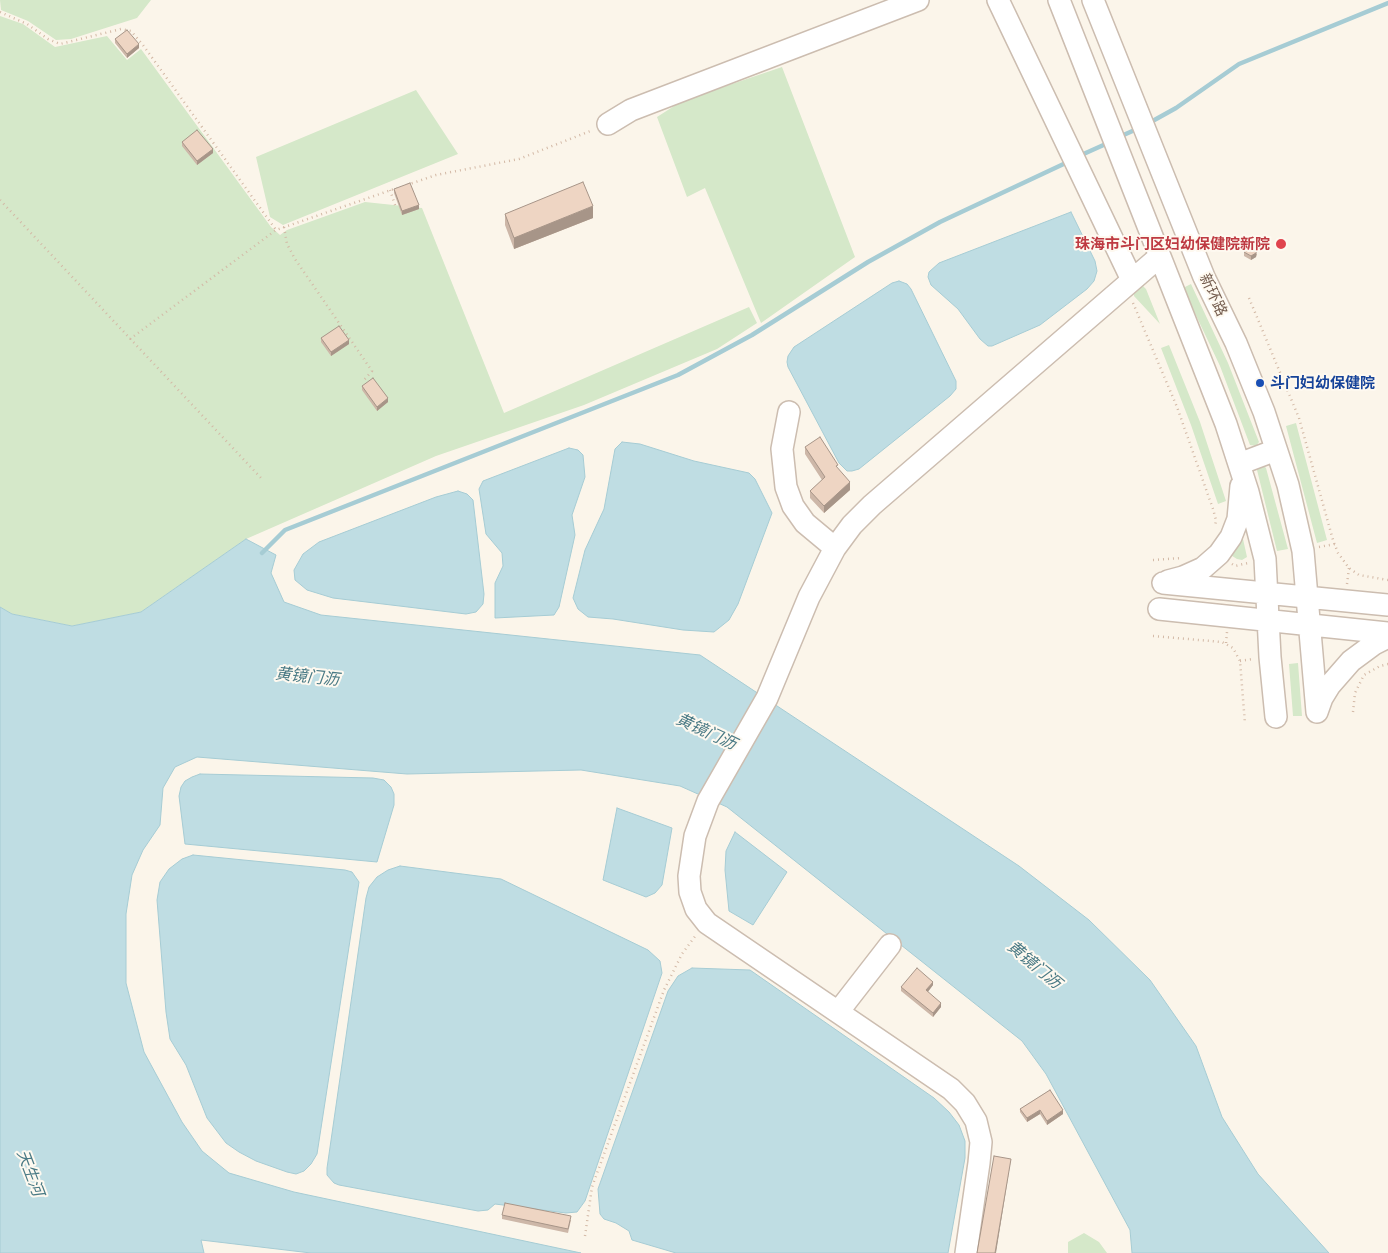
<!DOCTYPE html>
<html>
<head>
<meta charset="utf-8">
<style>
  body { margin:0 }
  canvas { display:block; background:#fbf5ea }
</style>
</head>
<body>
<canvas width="1388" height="1253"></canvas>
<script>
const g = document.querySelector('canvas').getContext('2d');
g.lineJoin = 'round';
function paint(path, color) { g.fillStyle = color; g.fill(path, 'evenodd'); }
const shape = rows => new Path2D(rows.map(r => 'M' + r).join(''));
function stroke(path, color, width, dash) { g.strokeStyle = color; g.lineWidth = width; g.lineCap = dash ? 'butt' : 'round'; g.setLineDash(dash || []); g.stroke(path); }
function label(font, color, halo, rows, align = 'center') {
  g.font = font + ' Raleway,"Noto Sans SC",sans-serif'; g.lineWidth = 4; g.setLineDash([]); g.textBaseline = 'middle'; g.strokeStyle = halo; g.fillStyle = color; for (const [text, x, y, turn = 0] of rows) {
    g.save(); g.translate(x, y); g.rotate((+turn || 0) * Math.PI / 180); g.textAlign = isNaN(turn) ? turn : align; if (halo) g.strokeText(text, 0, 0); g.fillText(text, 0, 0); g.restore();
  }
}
const green = shape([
  [0,0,151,0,137,18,71,39,56,40,28,21,1,10],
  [0,16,23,24,55,47,107,36,127,60,141,49,271,227,280,235,287,230,365,202,422,208,504,413,749,307,757,323,717,349,584,405,436,456,246,539,141,612,72,626,12,614,0,607],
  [782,67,855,257,761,323,705,188,687,197,657,117,682,101],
  [416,90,458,154,283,225,270,217,256,157],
  [1191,284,1228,363,1259,442,1256,446,1250,445,1220,366,1183,288],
  [1134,285,1143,286,1146,289,1160,324,1134,296],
  [1169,345,1200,422,1226,501,1218,504,1191,425,1161,348],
  [1296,423,1327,540,1317,543,1286,426],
  [1264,466,1266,468,1288,549,1277,551,1257,470,1258,467],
  [1241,530,1247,557,1242,560,1237,559,1229,554],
  [1298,663,1302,716,1293,716,1289,664],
  [1084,1233,1099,1242,1107,1253,1068,1253,1068,1242]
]);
const water = shape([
  [1071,212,1095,261,1097,271,1094,281,1087,289,1040,325,992,346,988,346,980,339,958,309,931,285,928,277,929,272,939,263,1071,212],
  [899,281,907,284,911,289,956,381,956,389,950,396,859,469,852,471,847,471,839,463,788,367,787,362,788,356,794,347,892,283,899,281],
  [622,442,640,444,694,461,749,473,755,479,772,513,738,604,729,620,714,632,683,630,613,619,588,617,578,609,573,598,585,550,604,509,615,449,622,442],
  [569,448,578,450,583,455,585,477,572,515,575,535,559,607,554,615,495,618,495,583,503,566,502,553,486,534,479,489,483,481,569,448],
  [458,491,467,494,473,500,484,594,483,604,476,612,466,614,333,598,307,590,295,580,294,570,303,554,319,542,436,497,458,491],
  [246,539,276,555,271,573,284,602,321,615,700,655,1019,866,1089,920,1150,980,1196,1046,1222,1117,1258,1174,1329,1253,1132,1253,1130,1230,1046,1074,1022,1041,727,807,680,786,581,770,407,774,197,757,175,767,163,788,160,825,143,850,132,875,126,914,126,983,144,1052,182,1122,202,1151,229,1173,294,1192,581,1253,311,1253,201,1240,204,1253,0,1253,0,607,12,614,72,626,141,612,246,539],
  [200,774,373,778,384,780,391,787,394,794,394,805,377,862,185,844,179,796,181,787,185,781,192,777,200,774],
  [617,808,672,828,662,885,655,893,646,897,603,880,617,808],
  [735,832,787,872,753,925,729,911,725,870,726,851,735,832],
  [193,855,345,870,352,872,359,882,317,1154,311,1164,304,1171,296,1174,287,1172,256,1161,239,1152,226,1143,207,1118,186,1065,170,1039,166,1012,157,900,160,882,169,869,182,859,193,855],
  [400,866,501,879,648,950,660,961,662,973,585,1201,577,1212,566,1213,495,1204,488,1210,478,1211,339,1185,334,1183,327,1175,327,1168,366,898,369,887,377,877,388,870,400,866],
  [692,968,750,970,934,1098,949,1112,959,1125,965,1141,965,1158,948,1253,676,1253,632,1240,629,1231,616,1223,604,1219,600,1214,598,1189,668,991,678,976,692,968]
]);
const stream = shape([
  [1149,123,1176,108,1239,64,1388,3],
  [1119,137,1137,129],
  [1079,156,1108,143],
  [262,553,285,530,678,375,752,335,868,262,940,222,1070,161]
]);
const path = shape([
  [0,12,27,24,48,39,60,44,121,29,131,31,143,45,276,230],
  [407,185,436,175,519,159,593,130],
  [390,190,396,208],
  [0,200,261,478],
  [284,227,287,244,295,259,372,371,363,381],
  [1249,298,1299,418,1333,540,1338,553,1349,568,1359,575,1388,580],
  [1133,303,1177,407,1213,509,1216,520,1215,527],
  [130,339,276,230,397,188],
  [1319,547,1335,544],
  [1153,560,1181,558],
  [1232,564,1235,566,1248,563],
  [1347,584,1349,568],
  [1153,636,1222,642,1233,648,1240,661,1245,724],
  [1226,643,1227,632],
  [1240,661,1253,659],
  [1353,712,1355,693,1364,675,1380,666,1388,664],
  [585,1236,592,1187,664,990,682,954,696,935]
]);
const minor = shape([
  [998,0,1132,280],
  [1059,0,1226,424,1248,492,1265,559,1270,657,1276,717],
  [1093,0,1204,277,1236,343,1264,412,1288,485,1303,551,1317,712],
  [608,124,631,110,918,0],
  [789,412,782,449,786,487,793,506,805,523,835,548],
  [1239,464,1276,450],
  [1168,581,1183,577,1203,568,1219,554,1231,537,1238,519,1241,486],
  [1163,583,1388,605],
  [1159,609,1388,633],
  [1317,712,1322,698,1330,685,1351,661,1374,644,1388,637],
  [838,1012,890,945],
  [966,1253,979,1163,981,1142,976,1121,965,1103,951,1089,707,923,696,909,690,892,689,876,695,836,708,801,767,698,809,597,835,548,852,525,872,505,1159,257]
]);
const wall = shape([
  [115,39,139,48,127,58,115,43],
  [182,142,213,153,197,165,182,146],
  [394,189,419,209,402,215,394,193],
  [505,214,593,218,514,249,505,225],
  [1244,252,1257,254,1256,257,1251,260,1244,256],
  [321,338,349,344,331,356,321,342],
  [362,386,388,402,377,411,362,390],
  [805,447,838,469,850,490,824,513,810,498,810,491,822,480,805,454],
  [933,985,928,992,941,1007,933,1017,901,991,901,987],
  [1050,1090,1063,1114,1047,1125,1040,1114,1027,1122,1020,1112,1020,1109],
  [502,1215,571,1220,568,1233,502,1219]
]);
const shadedWall = shape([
  [139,44,139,48,127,58,127,54],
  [213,149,213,153,197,165,197,161],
  [419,205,419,209,402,215,402,211],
  [593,206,593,218,514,249,514,238],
  [1257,250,1256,257,1251,260,1251,256],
  [349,340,349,344,331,356,331,352],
  [388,398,388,402,377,411,377,407],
  [850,482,850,490,824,513,824,506],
  [933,982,933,985,926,994,926,990],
  [941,1003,941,1007,933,1017,933,1013],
  [1040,1110,1040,1114,1027,1122,1027,1118],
  [1063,1110,1063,1114,1047,1125,1047,1121],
  [1011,1159,996,1253,995,1253]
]);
const building = shape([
  [127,30,139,44,127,54,115,39,127,30],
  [197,130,213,149,197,161,182,142,197,130],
  [583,182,593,206,514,238,505,214,583,182],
  [410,183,419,205,402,211,394,189,410,183],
  [1252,243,1257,250,1256,253,1251,256,1244,252,1248,246,1252,243],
  [339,326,349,340,331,352,321,338,339,326],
  [373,378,388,398,377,407,362,386,373,378],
  [820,437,838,465,836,466,850,482,824,506,810,491,825,477,805,447,820,437],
  [917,968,933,982,926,990,941,1003,933,1013,901,987,917,968],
  [1050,1090,1063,1110,1047,1121,1040,1110,1027,1118,1020,1109,1050,1090],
  [994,1156,1011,1159,995,1253,977,1253,994,1156],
  [505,1203,571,1216,568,1229,502,1215,505,1203]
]);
const markers = [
  [1281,244,6,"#e0444e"],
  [1260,383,5,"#1a4fb4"]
];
const healthNames = [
  ["珠海市斗门区妇幼保健院新院",1270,244]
];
const streetNames = [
  ["新环路",1213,295,65]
];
const transitNames = [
  ["斗门妇幼保健院",1270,383]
];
const waterNames = [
  ["黄镜门沥",307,677,6],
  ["黄镜门沥",706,732,25],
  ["黄镜门沥",1034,965,40],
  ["天生河",30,1173,69]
];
paint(green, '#d5e8c9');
paint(water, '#bfdde3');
stroke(water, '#a6ccd4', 1);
stroke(stream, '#a6ccd4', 4.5);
stroke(minor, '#ccbdb0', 24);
stroke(path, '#d3b9a6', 2.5, [1, 4]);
stroke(minor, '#fff', 21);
paint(wall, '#cdb7a8');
paint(shadedWall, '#a79588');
paint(building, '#eed5c3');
stroke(building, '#a79588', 1);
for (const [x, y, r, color] of markers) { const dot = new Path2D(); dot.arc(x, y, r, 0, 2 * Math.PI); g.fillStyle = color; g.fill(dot); stroke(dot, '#fef9f0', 2); }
label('bold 15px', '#be3a42', '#fef9f0', healthNames, 'right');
label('15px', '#745d4f', '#fef9f0', streetNames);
label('bold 15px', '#164399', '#fef9f0', transitNames, 'left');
label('italic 16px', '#4a7a85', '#fef9f0', waterNames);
</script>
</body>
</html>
